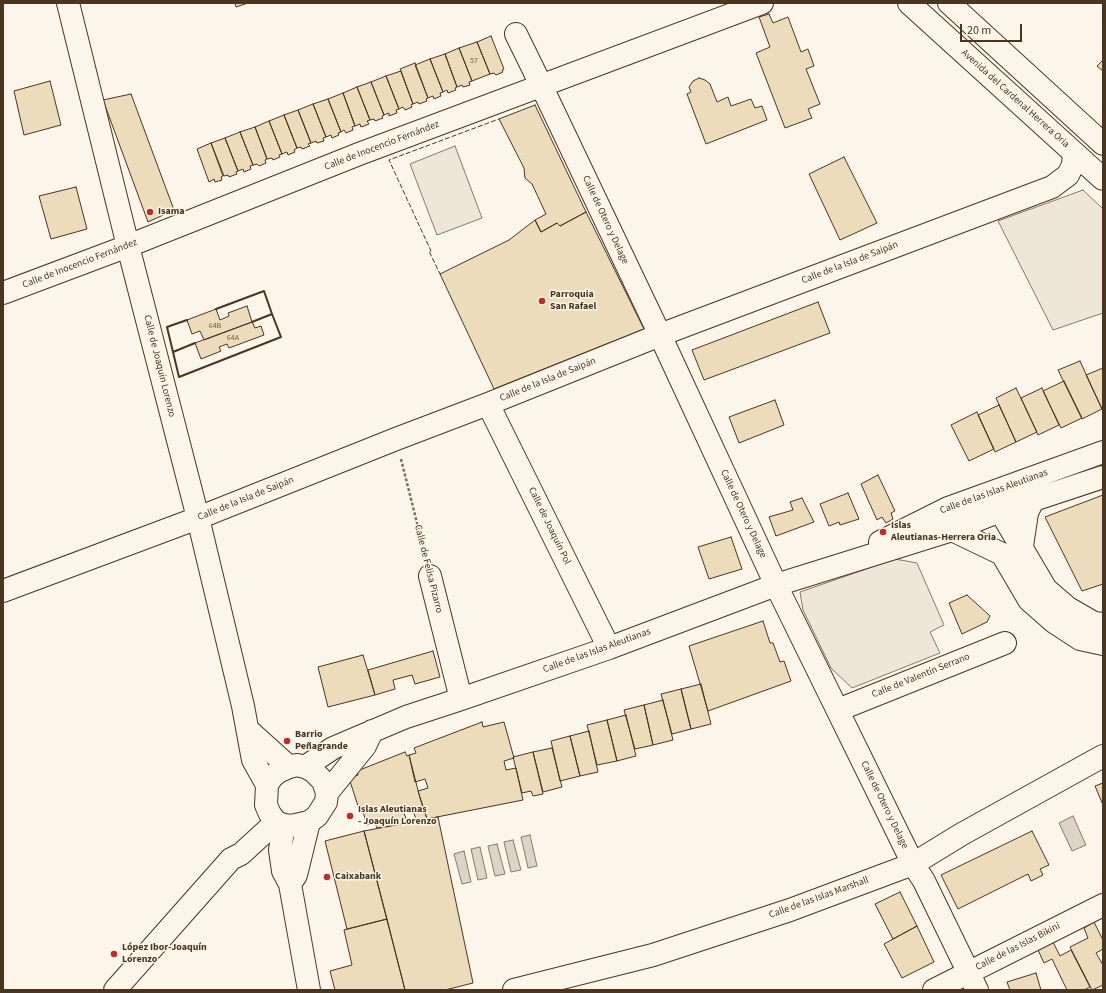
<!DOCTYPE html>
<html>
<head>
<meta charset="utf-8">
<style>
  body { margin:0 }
  #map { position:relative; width:1106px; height:993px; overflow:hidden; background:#fbf6e9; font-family:"Source Sans 3",sans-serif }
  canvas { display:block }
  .frame { position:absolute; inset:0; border:4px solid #4a3520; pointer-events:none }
  .scale { position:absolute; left:960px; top:24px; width:62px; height:18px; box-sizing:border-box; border:2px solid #4a3520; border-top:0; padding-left:5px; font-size:12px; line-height:14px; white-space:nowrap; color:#4a3520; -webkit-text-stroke:3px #fbf6e9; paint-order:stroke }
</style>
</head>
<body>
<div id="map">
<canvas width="1106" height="993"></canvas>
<div class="frame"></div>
<div class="scale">20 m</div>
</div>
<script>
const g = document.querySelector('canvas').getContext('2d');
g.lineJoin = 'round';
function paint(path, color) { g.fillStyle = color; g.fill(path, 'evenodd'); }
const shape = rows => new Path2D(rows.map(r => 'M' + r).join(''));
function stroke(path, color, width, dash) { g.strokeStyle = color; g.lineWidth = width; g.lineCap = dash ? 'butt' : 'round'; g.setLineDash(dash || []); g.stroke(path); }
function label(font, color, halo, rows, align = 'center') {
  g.font = font + ' "Source Sans 3",sans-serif'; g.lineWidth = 3; g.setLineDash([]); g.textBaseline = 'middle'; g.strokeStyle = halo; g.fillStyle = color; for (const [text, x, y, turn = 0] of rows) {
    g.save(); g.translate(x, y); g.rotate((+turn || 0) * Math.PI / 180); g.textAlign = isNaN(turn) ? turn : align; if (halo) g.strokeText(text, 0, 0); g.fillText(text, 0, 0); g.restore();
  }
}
const green = shape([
  [455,146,482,218,437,235,410,164,455,146],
  [1083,190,1103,209,1103,313,1053,330,998,221,1083,190],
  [895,559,917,563,944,625,930,632,940,653,852,688,831,668,803,610,800,592,895,559]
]);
const water = shape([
  [1073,816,1086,845,1072,851,1059,823,1073,816],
  [530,835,537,866,528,868,521,837,530,835],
  [513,840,521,870,511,872,504,842,513,840],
  [497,844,505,874,495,876,488,846,497,844],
  [480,847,487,878,478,880,471,849,480,847],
  [464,851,471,882,462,884,454,854,464,851]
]);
const building = shape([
  [235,3,248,3,236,7,235,3],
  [769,14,773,23,788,17,801,52,808,49,814,66,806,69,820,104,808,109,812,118,785,128,756,53,770,47,759,17,769,14],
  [491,36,504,69,502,70,503,72,496,75,494,73,490,74,477,42,491,36],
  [477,42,490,74,472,81,459,48,477,42],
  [459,48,472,81,469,82,470,85,463,87,462,85,457,87,445,54,459,48],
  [445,54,457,87,455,88,456,90,448,93,447,90,443,92,430,59,445,54],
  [430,59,443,92,440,93,441,96,434,99,433,96,428,98,415,65,430,59],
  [1103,60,1103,71,1097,66,1103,60],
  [415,63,428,98,426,99,427,101,419,104,418,102,413,104,400,69,415,63],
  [401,71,413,104,411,105,412,107,405,110,403,107,399,109,386,76,401,71],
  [386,76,399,109,396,110,397,113,389,116,389,113,384,115,371,82,386,76],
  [699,78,705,80,710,84,717,102,728,97,731,106,751,99,755,108,762,106,767,120,706,144,687,94,691,92,689,87,693,81,699,78],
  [50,81,61,125,24,135,14,91,50,81],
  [371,82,384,115,382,116,383,118,375,121,374,119,370,120,357,87,371,82],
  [357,87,370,120,367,121,369,124,361,127,360,124,355,126,343,93,357,87],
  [343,93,355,126,352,127,353,130,346,133,344,130,341,132,328,99,343,93],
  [131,94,174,210,148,222,103,100,131,94],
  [328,99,341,132,338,133,339,135,332,138,331,135,326,137,313,104,328,99],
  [313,104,326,137,323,138,324,141,317,143,316,141,311,143,298,110,313,104],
  [535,105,586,212,560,226,557,223,541,232,535,220,546,214,532,184,525,178,524,168,499,119,535,105],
  [298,110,311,143,308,144,310,146,302,149,301,147,297,148,284,115,298,110],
  [284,115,297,148,294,150,295,152,288,155,287,152,282,154,269,121,284,115],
  [269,121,282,154,279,155,280,157,273,160,272,158,267,159,255,127,269,121],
  [255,127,267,159,265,160,266,163,259,166,257,164,253,165,240,132,255,127],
  [240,132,253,165,250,166,251,169,244,172,243,169,238,171,225,138,240,132],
  [225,138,238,171,236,172,237,174,229,177,228,175,224,176,211,143,225,138],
  [211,143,223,176,221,177,222,180,215,182,214,179,209,182,197,149,211,143],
  [844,157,877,223,840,240,809,174,844,157],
  [76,187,87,229,51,239,39,196,76,187],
  [586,212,644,329,494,389,440,274,509,240,535,220,541,232,557,223,560,226,586,212],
  [818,302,830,333,704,380,692,350,818,302],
  [247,306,252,322,204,340,200,331,192,334,187,320,216,309,220,320,229,316,228,313,247,306],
  [252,322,255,328,261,326,264,335,229,348,227,344,219,347,221,351,201,359,195,343,252,322],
  [1080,361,1102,409,1082,419,1058,370,1080,361],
  [1103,368,1103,411,1086,375,1103,368],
  [1064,381,1082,418,1061,428,1043,391,1064,381],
  [1016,388,1037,432,1016,442,996,398,1016,388],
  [1042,388,1059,425,1038,435,1021,398,1042,388],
  [775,400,784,425,739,443,729,417,775,400],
  [999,405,1016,442,995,452,978,415,999,405],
  [977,412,994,449,969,461,951,425,977,412],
  [878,475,895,511,891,513,893,519,886,523,882,517,877,520,861,484,878,475],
  [848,493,859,519,840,525,839,522,829,526,820,504,848,493],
  [1103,495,1103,584,1082,591,1045,517,1103,495],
  [802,498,814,522,776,536,769,517,793,510,790,502,802,498],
  [731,537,742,569,709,579,698,547,731,537],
  [967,595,990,616,987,622,962,634,949,603,967,595],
  [763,621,770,643,773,643,780,662,784,661,791,681,708,711,689,646,763,621],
  [433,651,440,677,415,684,412,675,393,680,395,689,375,695,368,670,433,651],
  [363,655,375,695,328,707,318,667,363,655],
  [701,684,711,724,691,729,681,689,701,684],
  [681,689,691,729,672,734,661,694,681,689],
  [663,700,673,740,653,745,644,705,663,700],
  [644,705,653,745,635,749,624,710,644,705],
  [626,715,636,756,617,761,607,720,626,715],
  [607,720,617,761,597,765,587,725,607,720],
  [482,722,483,727,504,722,514,758,504,761,506,770,516,768,523,800,427,819,418,791,428,788,425,779,415,782,409,755,416,753,414,748,482,722],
  [589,731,598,772,580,776,570,736,589,731],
  [570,736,580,776,560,781,551,741,570,736],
  [552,748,562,787,543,792,533,752,552,748],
  [405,752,407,756,409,755,420,798,427,819,417,821,412,809,403,811,408,823,377,828,375,823,367,825,361,805,358,806,349,778,358,775,357,771,405,752],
  [533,752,543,794,533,796,531,791,522,793,513,757,533,752],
  [1103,783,1103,805,1095,786,1103,783],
  [438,817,473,983,445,990,405,990,364,831,438,817],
  [364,831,387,919,347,929,325,841,364,831],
  [1032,831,1049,865,1040,869,1043,875,1031,881,1028,874,958,909,941,875,1032,831],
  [900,892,917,926,893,939,875,904,900,892],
  [387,919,405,990,335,990,330,971,352,965,344,930,387,919],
  [1094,922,1103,940,1103,949,1096,953,1103,965,1103,985,1092,990,1070,947,1088,938,1084,928,1094,922],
  [917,926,934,962,902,978,884,944,917,926],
  [1053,942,1060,956,1071,950,1090,987,1084,990,1067,990,1052,959,1044,963,1038,950,1053,942],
  [1036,973,1041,990,1010,990,1007,982,1036,973]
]);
const path = shape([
  [401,459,425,555]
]);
const minor = shape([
  [68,3,128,246,198,518,243,706,253,760,267,785,266,805,270,814,276,822,284,825,291,826,309,822,317,816,326,802,327,793,323,781,313,771,305,767,297,765,289,767,278,772,272,777,267,785],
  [516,34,541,85,660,335,776,585,913,864,924,881,941,916,977,990],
  [3,293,128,246,359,154,762,3],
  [488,404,609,648],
  [987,506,1000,511,1046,589,1068,608,1094,623,1103,624],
  [952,530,1002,554,1029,600,1054,622,1080,639,1103,644],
  [880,542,948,508,1103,452],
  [1022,546,1027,513,1033,500],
  [430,576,461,699],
  [3,591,198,518,396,439,488,404,660,335,1052,187,1068,175,1073,165,1074,153],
  [838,710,1005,643],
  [248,730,289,767],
  [305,767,333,748,406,717,461,699,609,648,776,585,952,530,1000,511,1103,477],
  [327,793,365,746,372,731],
  [284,825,280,850,283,871,290,884,309,990],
  [290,884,296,875,309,822],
  [115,990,231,859,241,854,276,822],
  [514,990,653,955,790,910,913,864,962,834,1103,756],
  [934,990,1103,905]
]);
const major = shape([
  [909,3,1103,179],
  [949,3,1103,144]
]);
const fence = shape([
  [441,273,440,274,429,251,431,251,389,160,499,119]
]);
const wall = shape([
  [216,309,264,291,272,314],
  [195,343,173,352,179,377,281,337,272,314,252,322],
  [173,352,167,327,187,320]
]);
const markers = [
  [150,212,4,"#c62828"],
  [542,301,4,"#c62828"],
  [883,532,4,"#c62828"],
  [287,741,4,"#c62828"],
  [350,816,4,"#c62828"],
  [327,877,4,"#c62828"],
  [114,954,4,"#c62828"]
];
const numberNames = [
  ["57",474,61],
  ["64B",215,326],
  ["64A",233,338]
];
const streetNames = [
  ["Avenida del Cardenal Herrera Oria",1015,99,42],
  ["Calle de Inocencio Fernández",382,146,-21],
  ["Calle de Otero y Delage",605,220,65],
  ["Calle de la Isla de Saipán",850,263,-21],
  ["Calle de Inocencio Fernández",80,264,-21],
  ["Calle de Joaquín Lorenzo",159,366,76],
  ["Calle de la Isla de Saipán",548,380,-22],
  ["Calle de las Islas Aleutianas",994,492,-20],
  ["Calle de la Isla de Saipán",246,499,-22],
  ["Calle de Otero y Delage",743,514,65],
  ["Calle de Joaquín Pol",549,526,64],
  ["Calle de Felisa Pizarro",428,569,76],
  ["Calle de las Islas Aleutianas",597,651,-20],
  ["Calle de Valentín Serrano",921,676,-22],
  ["Calle de Otero y Delage",884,805,64],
  ["Calle de las Islas Marshall",819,898,-20],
  ["Calle de las Islas Bikini",1018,947,-27]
];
const poiNames = [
  ["Isama",158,212],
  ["Parroquia",550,295],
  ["San Rafael",550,307],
  ["Islas",891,526],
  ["Aleutianas-Herrera Oria",891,538],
  ["Barrio",295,735],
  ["Peñagrande",295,747],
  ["Islas Aleutianas",358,810],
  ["- Joaquín Lorenzo",358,822],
  ["Caixabank",335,877],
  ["López Ibor-Joaquín",122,948],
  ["Lorenzo",122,960]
];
paint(green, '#ede6d9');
stroke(green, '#887966', 1);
paint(water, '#dcd4c6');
stroke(water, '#887966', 1);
paint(building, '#ecdcbc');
stroke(building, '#4a3520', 1);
stroke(minor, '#4a3520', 24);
stroke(major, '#4a3520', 24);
stroke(path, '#7f6f5c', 2.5, [3, 2]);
stroke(minor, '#fbf6e9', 22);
stroke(major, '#fbf6e9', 22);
stroke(fence, '#4a3520', 1, [5, 2]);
stroke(wall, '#4a3520', 2);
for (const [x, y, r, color] of markers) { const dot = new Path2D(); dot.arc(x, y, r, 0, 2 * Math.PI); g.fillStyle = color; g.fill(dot); stroke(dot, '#fbf6e9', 1.5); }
label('8px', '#725f47', null, numberNames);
label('10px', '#4a3520', '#fbf6e9', streetNames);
label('bold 10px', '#4a3520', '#fbf6e9', poiNames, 'left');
</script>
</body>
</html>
